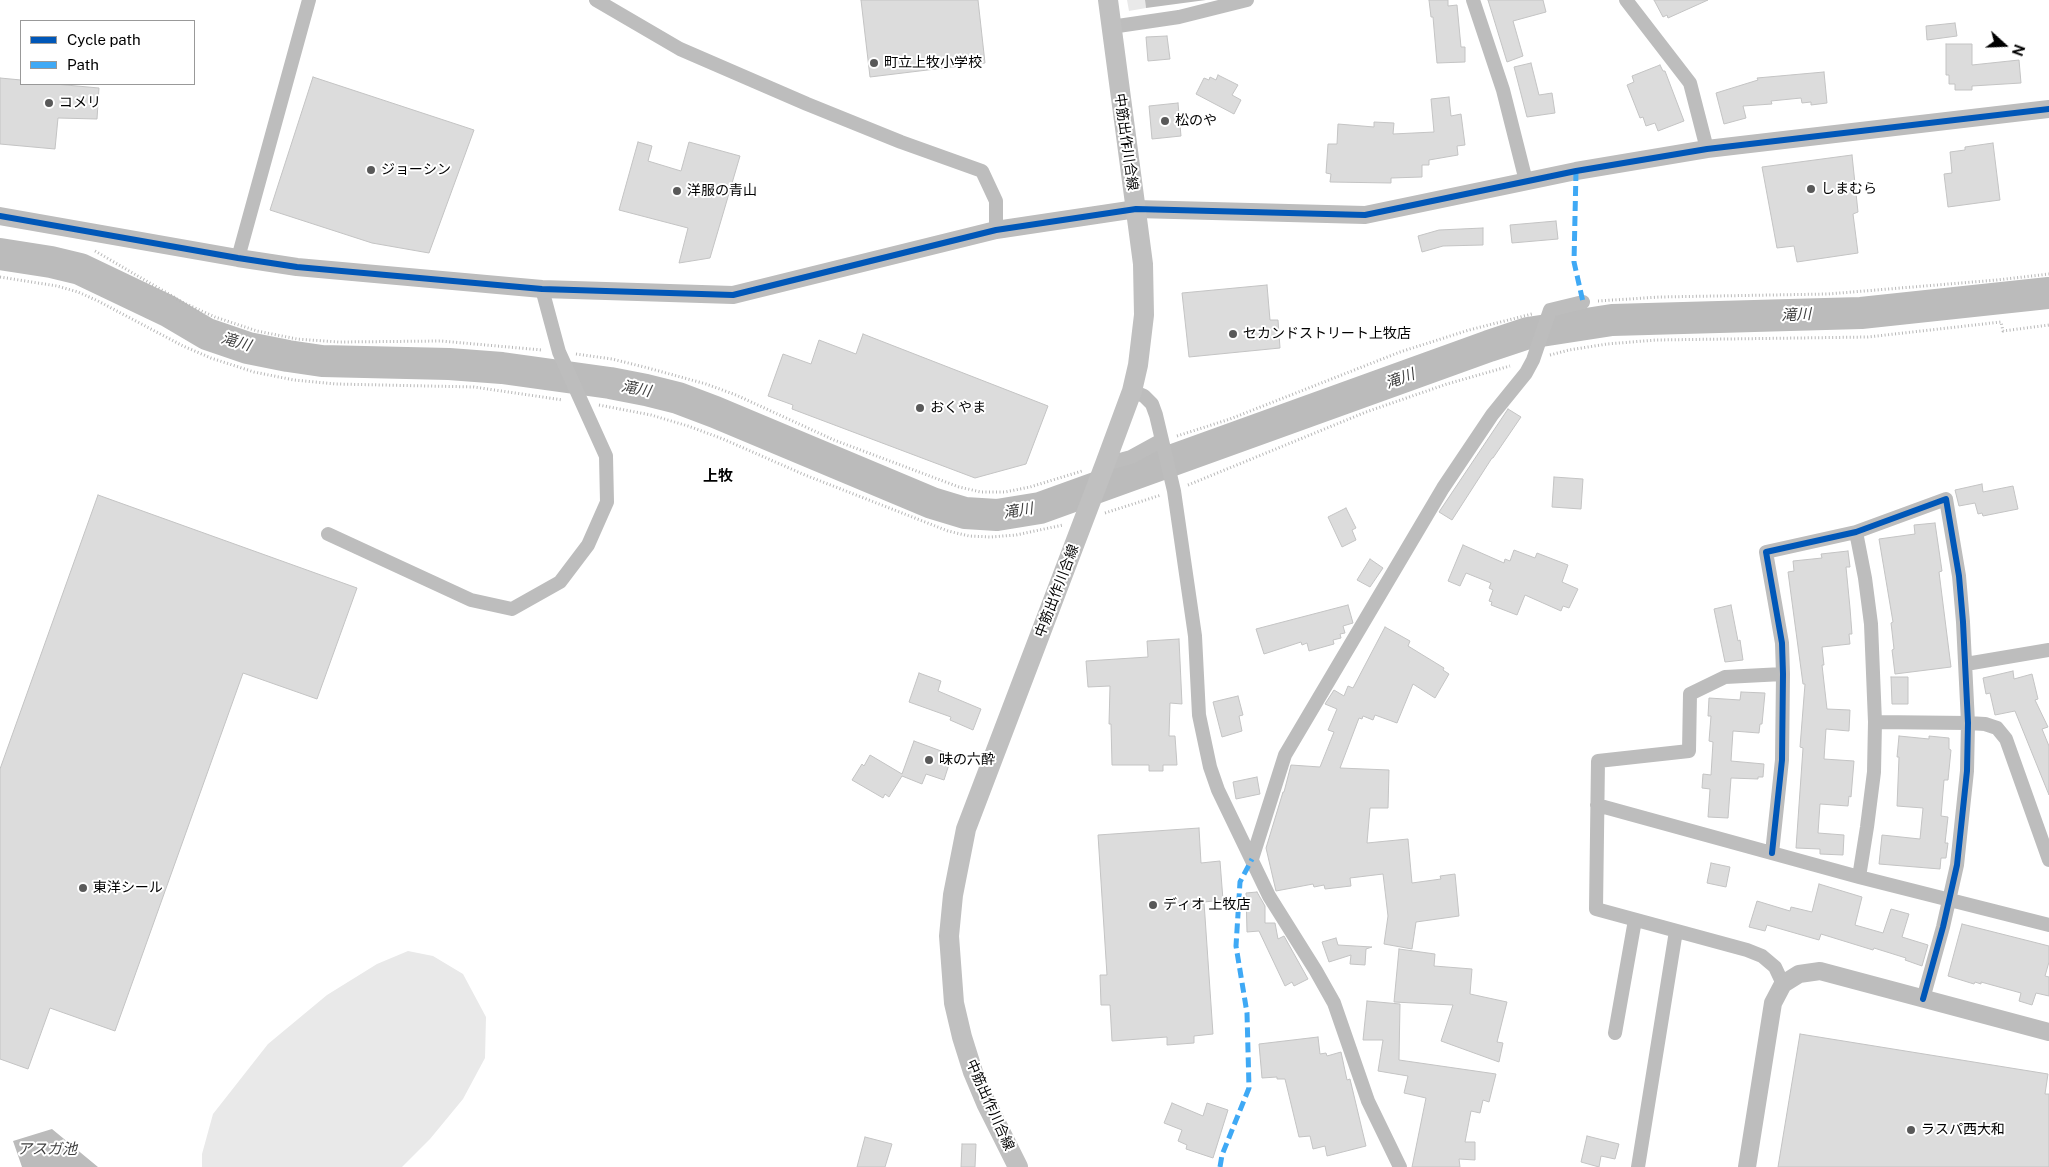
<!DOCTYPE html>
<html>
<head>
<meta charset="utf-8">
<style>
  body { margin:0 }
  #map { position:relative; width:2049px; height:1167px; overflow:hidden; background:#fff; font-family:"Public Sans",sans-serif }
  canvas { display:block }
  .legend { position:absolute; left:20px; top:20px; width:175px; height:65px; box-sizing:border-box; background:#fff; border:1px solid #999; margin:0; padding:6px 9px; list-style:none; font-size:15px; color:#000 }
  .legend li { display:flex; align-items:center; gap:10px; height:25px }
  .legend b { width:25px; border:1px solid #999 }
  .north { position:absolute; left:1979px; top:20px; width:50px; height:50px; -webkit-text-stroke:4px #fff; paint-order:stroke; rotate:110deg; font-size:14px; font-weight:700; line-height:20px; text-align:center; color:#000 }
  .north::after { content:''; display:block; margin:auto; width:18px; height:22px; background:#000; clip-path:polygon(50% 0,100% 100%,50% 72%,0 100%) }
</style>
</head>
<body>
<div id="map">
<canvas width="2049" height="1167"></canvas>
<ul class="legend">
<li><b style="height:6px;background:#0057b8"></b>Cycle path</li>
<li><b style="height:6px;background:#3fa9f5"></b>Path</li>
</ul>
<div class="north">N</div>
</div>
<script>
const g = document.querySelector('canvas').getContext('2d');
g.lineJoin = 'round';
function paint(path, color) { g.fillStyle = color; g.fill(path, 'evenodd'); }
const shape = rows => new Path2D(rows.map(r => 'M' + r).join(''));
function stroke(path, color, width, dash) { g.strokeStyle = color; g.lineWidth = width; g.lineCap = dash ? 'butt' : 'round'; g.setLineDash(dash || []); g.stroke(path); }
function label(font, color, halo, rows, align = 'center') {
  g.font = font + ' "Public Sans","Noto Sans JP",sans-serif'; g.lineWidth = 4; g.setLineDash([]); g.textBaseline = 'middle'; g.strokeStyle = halo; g.fillStyle = color; for (const [text, x, y, turn = 0] of rows) {
    g.save(); g.translate(x, y); g.rotate((+turn || 0) * Math.PI / 180); g.textAlign = isNaN(turn) ? turn : align; if (halo) g.strokeText(text, 0, 0); g.fillText(text, 0, 0); g.restore();
  }
}
const green = shape([
  [1127,0,1145,0,1146,8,1129,11],
  [408,951,433,956,463,974,486,1017,485,1058,463,1099,430,1139,402,1167,202,1167,202,1154,213,1114,268,1044,327,995,377,964]
]);
const water = shape([
  [1145,0,1206,0,1146,8],
  [52,1129,98,1167,22,1167,13,1141]
]);
const river = shape([
  [0,254,51,262,80,269,168,311,207,334,248,348,288,356,322,361,449,364,502,368,610,383,646,390,678,398,715,412,932,503,965,513,997,515,1040,508,1489,346,1528,333,1612,320,1861,313,2049,293]
]);
const building = shape([
  [861,0,978,0,985,63,870,77,861,0],
  [1429,0,1448,0,1448,6,1457,5,1461,47,1465,47,1465,62,1437,63,1433,17,1431,17,1429,0],
  [1488,0,1543,0,1546,12,1513,21,1523,56,1507,62,1488,0],
  [1654,0,1708,0,1668,18,1667,15,1663,17,1654,0],
  [1955,23,1957,36,1927,40,1926,26,1955,23],
  [1167,36,1170,59,1148,61,1146,37,1167,36],
  [1946,44,1972,44,1972,65,2019,60,2021,83,1972,86,1972,90,1955,90,1955,84,1949,84,1949,75,1946,75,1946,44],
  [1531,63,1539,95,1552,93,1555,113,1527,117,1514,67,1531,63],
  [1660,65,1663,71,1665,71,1684,121,1658,131,1655,123,1646,126,1643,117,1640,118,1627,85,1634,82,1632,76,1660,65],
  [1824,72,1827,103,1811,105,1811,102,1802,103,1801,98,1771,101,1772,104,1743,106,1746,118,1724,124,1716,93,1758,80,1757,78,1824,72],
  [1218,75,1238,85,1232,95,1241,100,1234,114,1196,94,1204,78,1209,80,1210,77,1216,80,1218,75],
  [313,77,474,130,429,253,372,243,270,210,313,77],
  [0,78,21,80,21,84,55,84,99,88,97,119,58,118,55,149,0,144,0,78],
  [1449,97,1451,116,1461,114,1465,145,1457,146,1458,155,1429,160,1429,165,1422,165,1422,177,1391,178,1391,183,1330,182,1331,174,1326,173,1328,144,1337,144,1338,124,1374,127,1374,122,1394,123,1393,134,1434,132,1431,99,1449,97],
  [1178,103,1181,136,1152,139,1149,106,1178,103],
  [638,142,652,146,648,161,681,171,689,142,740,156,710,258,679,263,688,228,619,210,638,142],
  [1993,143,2000,200,1948,207,1944,174,1952,173,1950,152,1965,150,1965,147,1993,143],
  [1852,155,1858,212,1853,214,1858,253,1797,262,1794,246,1777,248,1762,167,1852,155],
  [1556,221,1558,239,1512,243,1510,225,1556,221],
  [1483,228,1483,245,1443,246,1422,252,1418,236,1439,230,1483,228],
  [1267,285,1270,320,1278,320,1280,348,1189,357,1182,293,1267,285],
  [863,334,1048,406,1026,464,975,478,792,409,793,405,768,396,783,354,811,364,819,340,856,354,863,334],
  [1508,409,1521,417,1493,458,1492,458,1452,520,1439,512,1508,409],
  [1554,477,1583,479,1581,509,1552,507,1554,477],
  [1982,484,1983,492,2013,486,2018,509,1983,516,1982,513,1978,514,1975,503,1959,506,1955,490,1982,484],
  [98,495,357,588,317,699,243,673,115,1031,50,1008,28,1069,0,1059,0,769,98,495],
  [1346,508,1356,528,1352,530,1356,540,1342,547,1328,517,1346,508],
  [1935,523,1942,571,1939,572,1951,667,1895,674,1892,650,1894,649,1891,623,1893,622,1879,539,1915,534,1914,525,1935,523],
  [1463,545,1504,563,1505,559,1510,561,1514,550,1535,558,1537,553,1568,565,1562,582,1578,589,1569,608,1563,606,1561,611,1525,595,1517,615,1491,605,1492,602,1489,601,1493,590,1489,588,1491,583,1466,573,1460,586,1448,581,1463,545],
  [1848,551,1850,567,1846,567,1850,608,1852,634,1849,634,1850,644,1822,647,1824,665,1822,665,1827,709,1850,710,1849,731,1826,729,1824,759,1854,761,1851,797,1849,796,1848,806,1820,804,1818,833,1844,835,1843,855,1820,854,1820,849,1796,848,1803,748,1800,747,1805,684,1803,684,1788,572,1794,571,1793,561,1822,558,1821,554,1848,551],
  [1370,559,1383,568,1370,587,1357,580,1370,559],
  [1348,605,1353,623,1343,626,1345,633,1340,634,1341,638,1333,640,1334,644,1309,651,1307,643,1302,645,1301,642,1264,654,1256,629,1348,605],
  [1731,605,1738,641,1740,640,1743,660,1725,662,1714,609,1731,605],
  [1385,627,1410,641,1408,646,1444,668,1443,670,1449,674,1435,698,1413,684,1397,723,1375,715,1373,720,1363,716,1362,719,1359,718,1340,768,1389,770,1388,808,1370,808,1367,843,1408,839,1412,883,1441,879,1440,876,1455,874,1459,916,1416,922,1412,949,1384,944,1388,916,1383,874,1350,878,1351,886,1325,889,1324,885,1314,887,1313,884,1276,891,1266,848,1283,792,1284,792,1291,765,1320,767,1334,732,1328,730,1337,709,1325,704,1334,690,1344,696,1348,686,1353,688,1385,627],
  [1179,639,1182,704,1170,703,1169,736,1175,736,1177,765,1163,765,1163,771,1149,771,1149,765,1112,765,1111,724,1109,724,1110,686,1088,687,1086,661,1148,657,1147,641,1179,639],
  [2013,671,2014,679,2032,674,2038,699,2035,700,2048,727,2042,729,2049,746,2049,795,2015,711,1995,715,1990,693,1986,694,1983,678,2013,671],
  [919,673,941,681,938,691,981,709,973,730,950,720,951,717,909,702,919,673],
  [1891,677,1908,677,1908,704,1892,704,1891,677],
  [1741,692,1765,693,1762,724,1760,724,1759,733,1733,731,1731,761,1764,764,1763,777,1758,777,1758,779,1731,778,1728,818,1708,817,1710,789,1702,788,1703,774,1711,775,1713,742,1709,741,1711,716,1708,716,1709,698,1740,700,1741,692],
  [1238,696,1243,715,1239,716,1242,731,1222,737,1213,702,1238,696],
  [1899,736,1929,739,1929,736,1949,738,1949,749,1951,750,1948,780,1944,780,1941,816,1948,817,1945,843,1948,843,1946,858,1941,858,1940,869,1879,864,1882,835,1920,839,1923,808,1897,806,1899,757,1897,757,1899,736],
  [914,741,952,755,944,780,926,774,922,784,902,776,889,797,885,794,883,798,852,780,862,764,864,766,870,755,902,774,914,741],
  [1257,777,1260,794,1236,799,1233,782,1257,777],
  [1199,828,1201,863,1220,861,1223,900,1204,902,1213,1034,1194,1036,1194,1043,1167,1045,1167,1037,1112,1041,1110,1005,1101,1005,1100,975,1107,975,1098,835,1199,828],
  [1711,863,1730,867,1726,887,1707,883,1711,863],
  [1819,884,1862,897,1855,925,1883,933,1891,909,1909,914,1902,937,1928,945,1922,966,1905,960,1906,958,1874,948,1873,950,1821,934,1819,940,1767,925,1765,931,1749,927,1757,901,1790,911,1791,907,1812,912,1819,884],
  [1257,892,1265,906,1265,923,1275,923,1278,939,1284,936,1308,979,1294,986,1292,982,1285,986,1259,931,1247,932,1246,893,1257,892],
  [1962,924,2049,946,2049,962,2045,976,2049,977,2049,996,2036,993,2032,1005,2019,1001,2021,993,1981,982,1981,984,1975,982,1974,984,1948,976,1962,924],
  [1336,938,1338,945,1372,947,1366,949,1365,965,1350,964,1351,955,1329,962,1322,942,1336,938],
  [1399,949,1435,954,1434,966,1472,969,1470,994,1507,1002,1497,1042,1503,1043,1499,1062,1441,1041,1453,1005,1394,1002,1399,949],
  [1367,1001,1400,1004,1399,1060,1496,1074,1489,1102,1483,1100,1480,1113,1471,1111,1465,1142,1475,1142,1475,1160,1459,1159,1460,1167,1412,1167,1426,1098,1404,1093,1408,1076,1378,1071,1383,1040,1363,1040,1367,1001],
  [1800,1034,2048,1074,2045,1094,2049,1094,2049,1167,1778,1167,1800,1034],
  [1318,1037,1320,1054,1326,1053,1327,1056,1341,1052,1347,1080,1350,1079,1366,1146,1327,1156,1325,1146,1313,1149,1310,1136,1299,1137,1285,1079,1277,1079,1277,1077,1262,1078,1259,1044,1318,1037],
  [1172,1103,1203,1116,1207,1103,1228,1110,1213,1158,1186,1149,1187,1145,1178,1141,1182,1130,1164,1123,1172,1103],
  [1587,1136,1619,1144,1615,1159,1601,1156,1599,1167,1581,1162,1587,1136],
  [865,1137,892,1144,885,1167,857,1167,865,1137],
  [962,1144,976,1144,975,1167,961,1167,962,1144]
]);
const path = shape([
  [95,251,184,303,215,317,257,331,297,339,339,342,441,341,542,350],
  [0,277,57,286,78,292,98,301,183,346,211,358,254,372,294,380,336,384,474,387,563,400],
  [1598,301,1660,297,1828,294,1997,280,2049,274],
  [576,354,612,359,648,368,706,384,736,395,834,440,959,487,981,492,1005,492,1030,487,1082,471],
  [1550,355,1569,350,1607,344,1656,340,1868,337,2001,322,2003,331,2049,325],
  [599,405,651,415,688,426,723,439,805,475,948,531,969,536,991,537,1016,535,1063,525],
  [1177,436,1230,419,1400,352,1469,330,1532,314],
  [1188,485,1366,412,1447,384,1510,366],
  [1105,513,1161,495]
]);
const minor = shape([
  [596,0,680,49,807,104,901,142,982,171,996,201,996,230],
  [1473,0,1503,90,1526,181],
  [1626,0,1690,83,1707,149],
  [1111,27,1179,17,1247,0],
  [238,258,309,0],
  [1132,391,1144,396,1152,404,1156,415,1174,491,1195,636,1199,715,1210,767,1218,790,1269,896,1316,971,1334,1003,1368,1101,1400,1167],
  [1105,464,1131,457,1162,440],
  [1856,532,1865,578,1871,624,1875,722,1874,772,1867,827,1859,877],
  [328,534,471,600,512,609,560,582,588,545,607,502,606,456,559,352,542,289],
  [1966,664,2049,650],
  [1783,674,1725,677,1690,694,1689,751,1598,761,1596,909,1747,950,1762,956,1775,967,1783,984],
  [1875,722,1968,723,1985,724,1997,728,2006,739,2049,860],
  [1597,805,1859,877,2049,925],
  [1772,853,1782,760,1783,674,1782,643,1766,552,1856,532,1946,499,1959,576,1963,622,1968,723,1967,771,1957,865,1943,927,1923,999],
  [1252,859,1285,755,1443,488,1492,415,1526,373,1533,360,1550,310,1583,302],
  [1615,1033,1635,920],
  [1638,1167,1676,931]
]);
const tertiary = shape([
  [0,216,238,258,297,267,542,289,733,295,996,230,1136,209,1365,215,1576,171,1707,149,2049,109],
  [1747,1167,1773,1003,1783,984,1799,974,1820,971,2049,1032]
]);
const secondary = shape([
  [1018,1167,986,1103,973,1072,962,1037,954,1003,949,936,953,895,966,829,1105,464,1132,391,1138,365,1144,315,1143,264,1108,0]
]);
const quiet = shape([
  [1576,171,1574,262,1583,302],
  [1220,1167,1222,1155,1249,1088,1247,1013,1236,946,1240,882,1252,859]
]);
const cycleway = shape([
  [0,216,238,258,297,267,542,289,733,295,996,230,1136,209,1365,215,1576,171,1707,149,2049,109],
  [1772,853,1782,760,1783,674,1782,643,1766,552,1856,532,1946,499,1959,576,1963,622,1968,723,1967,771,1957,865,1943,927,1923,999]
]);
const markers = [
  [874,63,5,"#595959"],
  [49,103,5,"#595959"],
  [1165,121,5,"#595959"],
  [371,170,5,"#595959"],
  [1811,189,5,"#595959"],
  [677,191,5,"#595959"],
  [1233,334,5,"#595959"],
  [920,408,5,"#595959"],
  [929,760,5,"#595959"],
  [83,888,5,"#595959"],
  [1153,905,5,"#595959"],
  [1911,1130,5,"#595959"]
];
const poiNames = [
  ["町立上牧小学校",884,63],
  ["コメリ",59,103],
  ["松のや",1175,121],
  ["ジョーシン",381,170],
  ["しまむら",1821,189],
  ["洋服の青山",687,191],
  ["セカンドストリート上牧店",1243,334],
  ["おくやま",930,408],
  ["味の六酔",939,760],
  ["東洋シール",93,888],
  ["ディオ 上牧店",1163,905],
  ["ラスパ西大和",1921,1130]
];
const streetNames = [
  ["中筋出作川合線",1126,142,82],
  ["中筋出作川合線",1057,591,-69],
  ["中筋出作川合線",990,1105,66]
];
const waterNames = [
  ["滝川",1796,315,-2],
  ["滝川",236,342,16],
  ["滝川",1400,379,-20],
  ["滝川",636,389,11],
  ["滝川",1018,511,-9],
  ["アスガ池",47,1149]
];
const neighbourhoodNames = [
  ["上牧",718,476]
];
paint(green, '#e9e9e9');
paint(water, '#bbb');
stroke(river, '#bbb', 32);
paint(building, '#dcdcdc');
stroke(building, '#c4c4c4', 1);
stroke(path, '#b8b8b8', 3, [1, 2.5]);
stroke(minor, '#bdbdbd', 14);
stroke(tertiary, '#bdbdbd', 18);
stroke(secondary, '#c0c0c0', 20);
stroke(quiet, '#3fa9f5', 5, [10, 5]);
stroke(cycleway, '#0057b8', 6);
for (const [x, y, r, color] of markers) { const dot = new Path2D(); dot.arc(x, y, r, 0, 2 * Math.PI); g.fillStyle = color; g.fill(dot); stroke(dot, '#fff', 2); }
label('14px', '#000', '#fff', poiNames, 'left');
label('14px', '#000', '#fff', streetNames);
label('italic 15px', '#3f3f3f', '#fff', waterNames);
label('bold 15px', '#000', '#fff', neighbourhoodNames);
</script>
</body>
</html>
